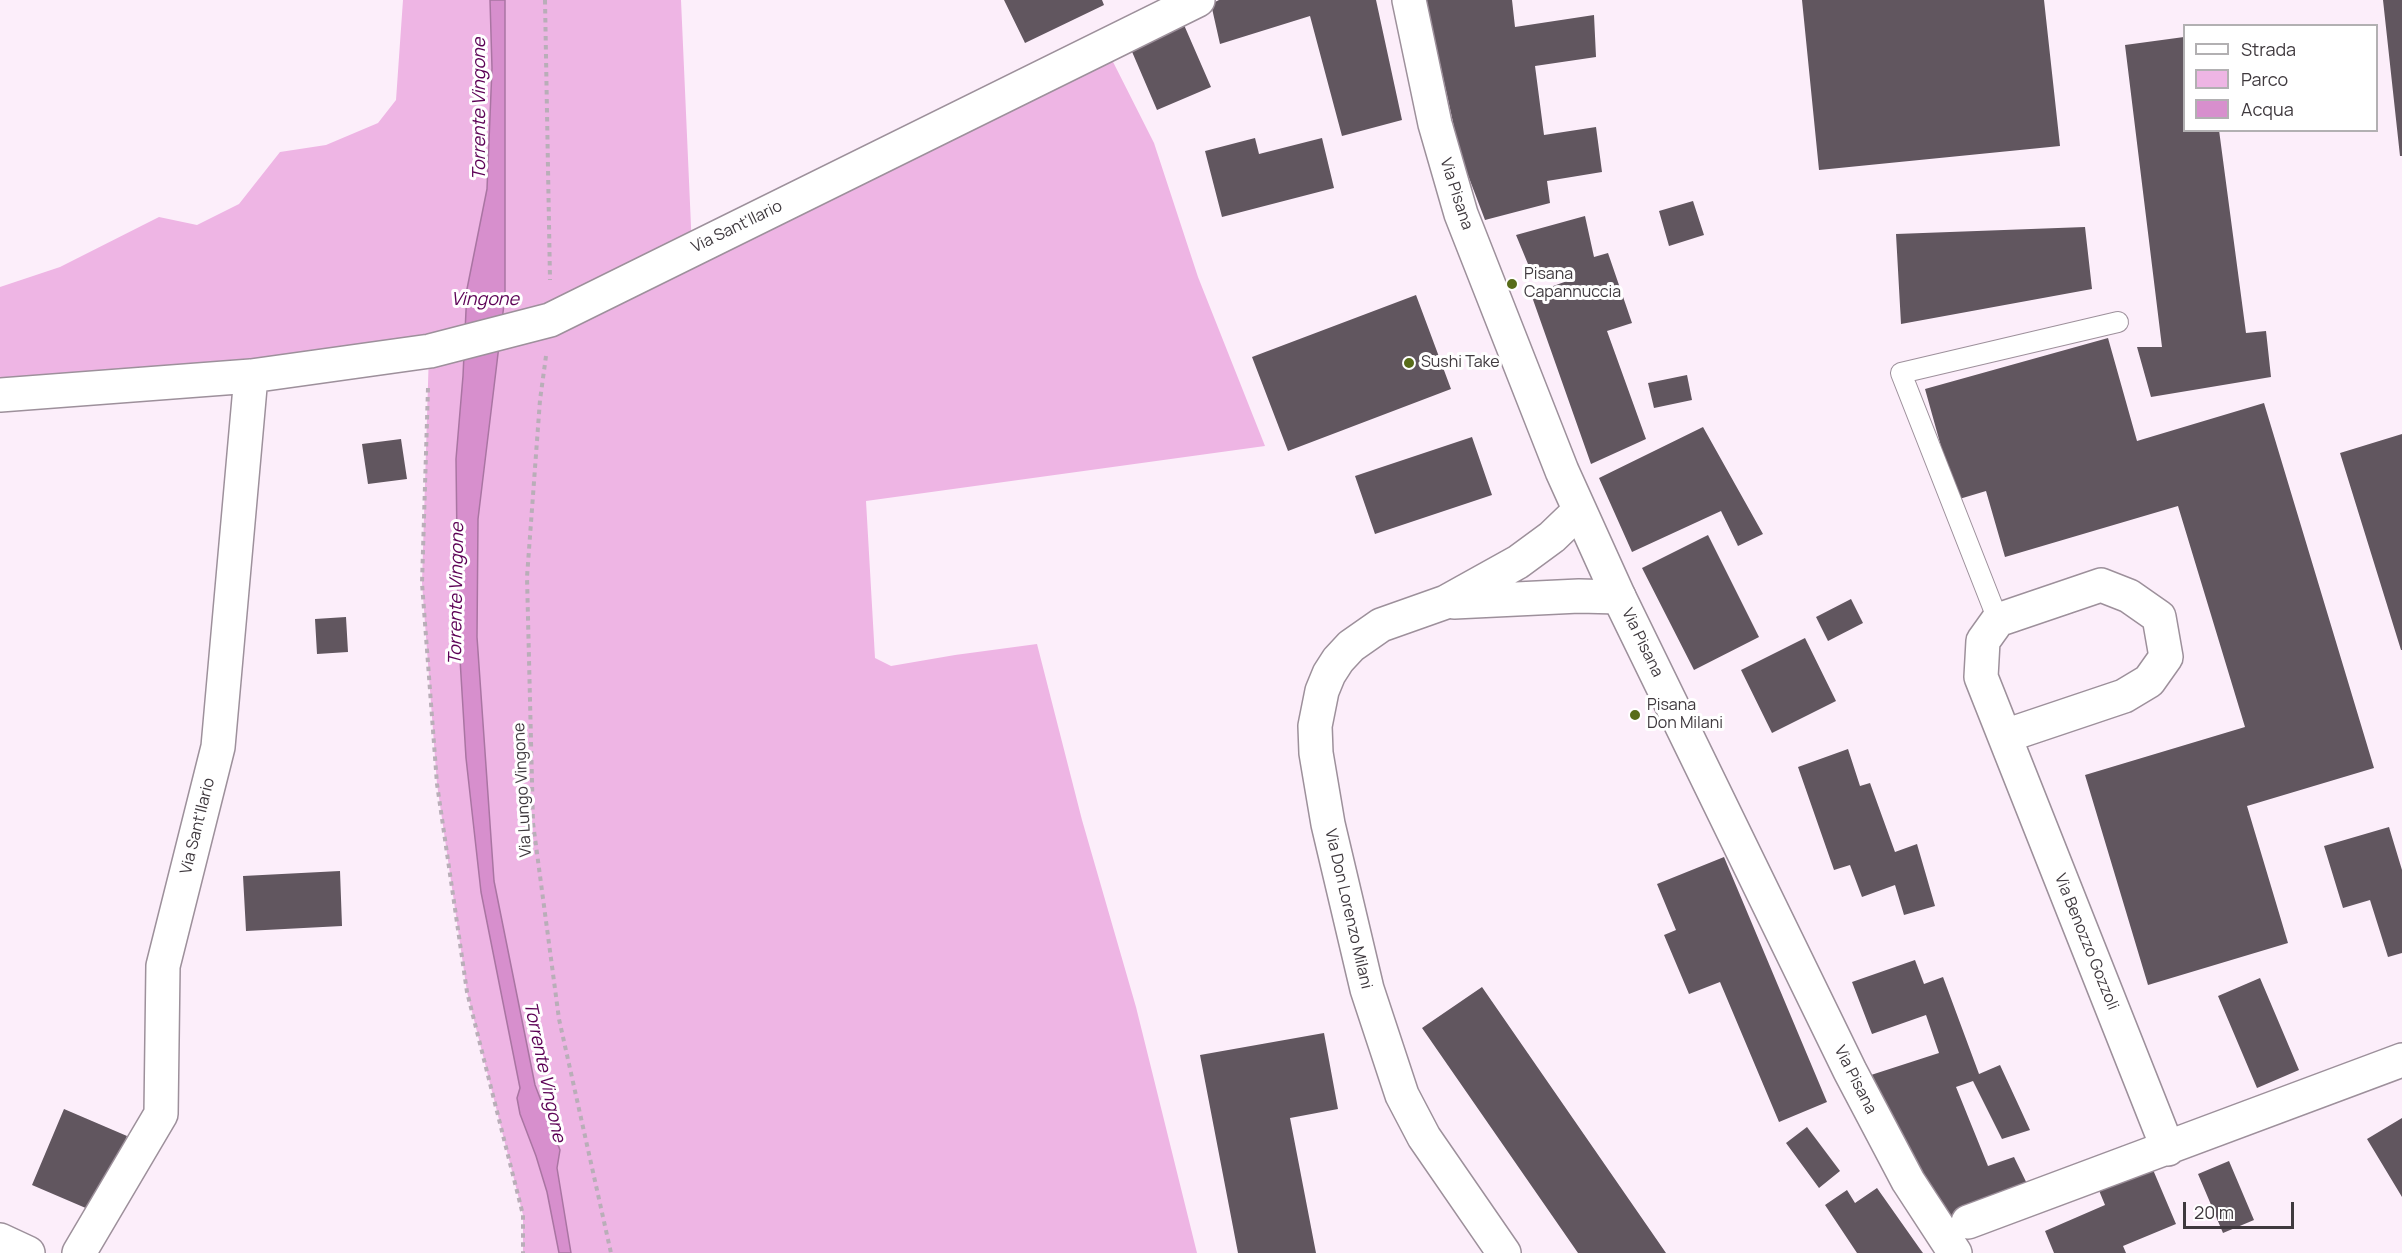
<!DOCTYPE html>
<html>
<head>
<meta charset="utf-8">
<style>
  body { margin:0 }
  #map { position:relative; width:2402px; height:1253px; overflow:hidden; background:#fceefa; font-family:Manrope,sans-serif }
  canvas { display:block }
  .legend { position:absolute; left:2183px; top:24px; width:195px; height:108px; box-sizing:border-box; background:#fff; border:2px solid #b2b0b2; margin:0; padding:8px 10px; list-style:none; font-size:18px; color:#3f393e }
  .legend li { display:flex; align-items:center; gap:12px; height:30px }
  .legend b { width:30px; border:2px solid #b2b0b2 }
  .scale { position:absolute; left:2183px; top:1202px; width:111px; height:27px; box-sizing:border-box; border:3px solid #3f393e; border-top:0; padding-left:8px; font-size:18px; line-height:21px; white-space:nowrap; color:#3f393e; -webkit-text-stroke:4px #fff; paint-order:stroke }
</style>
</head>
<body>
<div id="map">
<canvas width="2402" height="1253"></canvas>
<ul class="legend">
<li><b style="height:8px;background:#fff"></b>Strada</li>
<li><b style="height:16px;background:#eeb5e4"></b>Parco</li>
<li><b style="height:16px;background:#d78fcd"></b>Acqua</li>
</ul>
<div class="scale">20 m</div>
</div>
<script>
const g = document.querySelector('canvas').getContext('2d');
g.lineJoin = 'round';
function paint(path, color) { g.fillStyle = color; g.fill(path, 'evenodd'); }
const shape = rows => new Path2D(rows.map(r => 'M' + r).join(''));
function stroke(path, color, width, dash) { g.strokeStyle = color; g.lineWidth = width; g.lineCap = dash ? 'butt' : 'round'; g.setLineDash(dash || []); g.stroke(path); }
function label(font, color, halo, rows, align = 'center') {
  g.font = font + ' Manrope,sans-serif'; g.lineWidth = 6; g.setLineDash([]); g.textBaseline = 'middle'; g.strokeStyle = halo; g.fillStyle = color; for (const [text, x, y, turn = 0] of rows) {
    g.save(); g.translate(x, y); g.rotate((+turn || 0) * Math.PI / 180); g.textAlign = isNaN(turn) ? turn : align; if (halo) g.strokeText(text, 0, 0); g.fillText(text, 0, 0); g.restore();
  }
}
const green = shape([
  [403,0,681,0,692,249,1105,46,1154,143,1198,277,1265,446,866,501,875,658,891,666,955,655,1037,644,1082,820,1136,1007,1197,1253,523,1253,523,1215,467,992,437,784,422,583,429,351,0,395,0,287,60,267,159,217,197,225,239,204,280,152,326,145,378,123,396,100]
]);
const water = shape([
  [490,0,505,0,505,296,478,519,477,637,494,881,535,1085,560,1150,557,1168,571,1253,559,1253,547,1192,536,1156,520,1114,517,1098,520,1088,481,892,466,758,458,626,456,459,463,376,467,289,487,189,492,68,490,0]
]);
const building = shape([
  [1004,0,1102,0,1104,5,1025,43],
  [1219,0,1376,0,1402,120,1342,136,1310,16,1220,44,1211,4],
  [1426,0,1512,0,1515,27,1594,15,1596,57,1535,66,1544,135,1596,127,1602,172,1547,181,1550,203,1485,220,1460,154],
  [1802,0,2044,0,2060,146,1819,170],
  [2383,0,2402,0,2402,156,2400,156],
  [1181,18,1211,87,1157,110,1127,40],
  [2184,37,2184,130,2219,130,2246,333,2266,331,2271,377,2151,397,2137,347,2162,347,2125,45],
  [1255,138,1259,154,1322,138,1334,188,1222,217,1205,151],
  [1693,201,1704,235,1669,246,1659,211],
  [1585,216,1594,257,1608,253,1632,323,1607,331,1646,439,1591,464,1531,294,1570,280,1565,269,1535,281,1516,235],
  [2085,227,2092,289,1901,324,1896,234],
  [1416,295,1451,389,1288,451,1252,357],
  [2108,338,2137,441,2264,403,2374,768,2247,806,2288,943,2148,985,2085,775,2245,727,2178,506,2005,557,1986,491,1956,500,1925,389],
  [1687,375,1692,400,1654,408,1648,383],
  [1703,427,1763,534,1738,546,1721,511,1632,552,1599,478],
  [2402,434,2402,650,2401,650,2340,453],
  [1472,437,1492,495,1375,534,1355,476],
  [401,439,407,479,368,484,362,444],
  [1708,535,1759,637,1694,670,1642,568],
  [1851,599,1863,623,1828,641,1816,617],
  [346,617,348,652,317,654,315,619],
  [1805,638,1836,701,1772,733,1741,670],
  [1848,749,1860,786,1870,783,1895,852,1917,844,1935,906,1904,915,1895,885,1862,897,1850,865,1834,870,1798,767],
  [2389,827,2402,870,2402,953,2388,957,2370,900,2343,908,2324,846],
  [1724,857,1827,1102,1779,1122,1720,982,1689,994,1664,935,1676,930,1657,884],
  [340,871,342,926,246,931,243,876],
  [1915,960,1924,984,1943,977,1979,1074,2000,1065,2030,1130,2002,1139,1973,1081,1956,1087,1988,1166,2014,1157,2030,1190,1946,1224,1871,1075,1939,1053,1926,1015,1872,1034,1852,982],
  [2260,978,2299,1070,2257,1088,2218,996],
  [1482,987,1666,1253,1578,1253,1422,1028],
  [1324,1033,1338,1109,1290,1118,1316,1253,1238,1253,1200,1055],
  [64,1109,127,1136,95,1212,32,1185],
  [2402,1118,2402,1197,2367,1139],
  [1807,1127,1840,1171,1819,1188,1786,1143],
  [2229,1161,2254,1220,2223,1233,2198,1174],
  [2151,1165,2176,1224,2123,1246,2126,1253,2054,1253,2045,1231,2105,1205,2098,1188],
  [1877,1188,1920,1249,1923,1253,1857,1253,1825,1205,1847,1190,1855,1203]
]);
const path = shape([
  [545,0,550,280],
  [546,356,540,400,527,577,533,823,559,1019,611,1253],
  [428,388,422,583,437,784,467,992,523,1215,523,1253]
]);
const service = shape([
  [1998,620,1901,373,2118,322]
]);
const minor = shape([
  [0,395,251,376,430,351,550,320,1198,0],
  [1454,602,1579,596,1619,597],
  [2005,736,2124,696,2149,681,2166,657,2159,617,2129,596,2101,585,1998,620,1983,641,1981,677,2168,1149],
  [1968,1222,2402,1060],
  [0,1240,28,1253],
  [79,1253,161,1114,163,966,218,747,251,376],
  [1504,1253,1424,1137,1402,1095,1367,989,1328,824,1316,753,1315,726,1322,691,1329,674,1338,660,1351,646,1381,625,1446,602,1518,562,1552,537,1579,511]
]);
const secondary = shape([
  [1409,0,1435,124,1461,214,1562,471,1619,597,1850,1071,1908,1181,1955,1253]
]);
const markers = [
  [1512,284,6,"#586c19"],
  [1409,363,6,"#586c19"],
  [1635,715,6,"#586c19"]
];
const streetNames = [
  ["Via Pisana",1456,194,72],
  ["Via Sant'Ilario",737,227,-26],
  ["Via Pisana",1642,643,64],
  ["Via Lungo Vingone",523,790,-93],
  ["Via Sant'Ilario",198,826,-76],
  ["Via Don Lorenzo Milani",1348,909,77],
  ["Via Benozzo Gozzoli",2086,942,68],
  ["Via Pisana",1855,1080,63]
];
const poiNames = [
  ["Pisana",1524,275],
  ["Capannuccia",1524,293],
  ["Sushi Take",1421,363],
  ["Pisana",1647,706],
  ["Don Milani",1647,724]
];
const waterNames = [
  ["Torrente Vingone",480,109,-90],
  ["Vingone",485,300],
  ["Torrente Vingone",457,594,-89],
  ["Torrente Vingone",544,1072,78]
];
paint(green, '#eeb5e4');
paint(water, '#d78fcd');
stroke(water, '#a975a2', 1.5);
paint(building, '#61565f');
stroke(service, '#9d909b', 22);
stroke(minor, '#9d909b', 36);
stroke(secondary, '#9d909b', 36);
stroke(path, '#b9aeb8', 4, [4.5, 4.5]);
stroke(service, '#fff', 20);
stroke(minor, '#fff', 33);
stroke(secondary, '#fff', 33);
for (const [x, y, r, color] of markers) { const dot = new Path2D(); dot.arc(x, y, r, 0, 2 * Math.PI); g.fillStyle = color; g.fill(dot); stroke(dot, '#fff', 2); }
label('16px', '#3f393e', '#fff', streetNames);
label('16px', '#3f393e', '#fff', poiNames, 'left');
label('italic 18px', '#5c0155', '#fff', waterNames);
</script>
</body>
</html>
